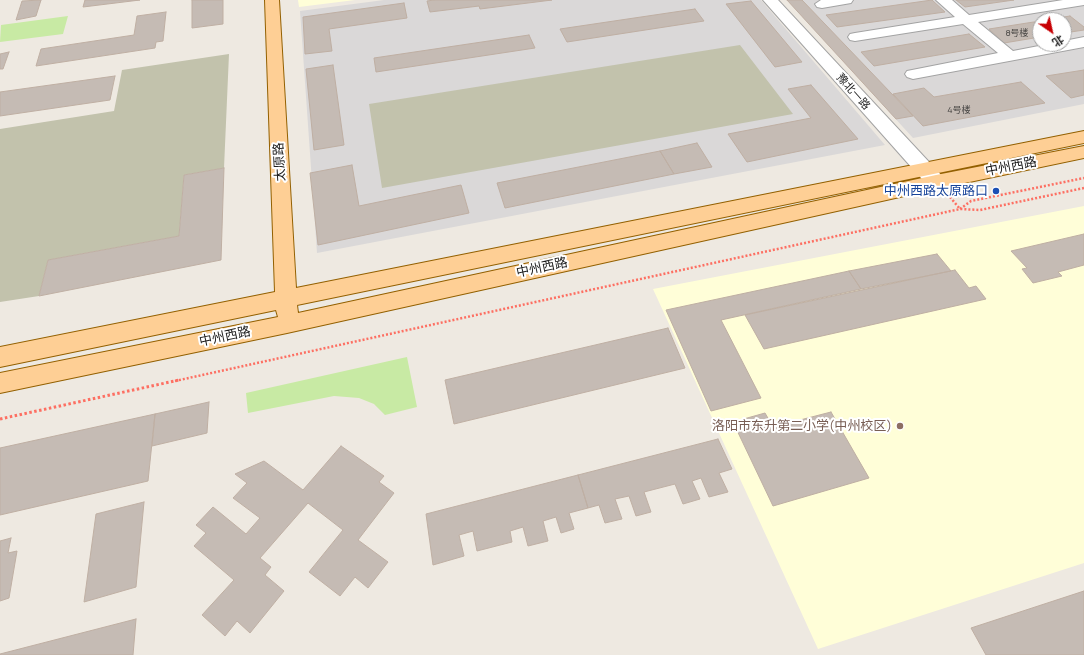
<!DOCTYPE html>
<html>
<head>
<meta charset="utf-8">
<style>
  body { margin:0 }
  #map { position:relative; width:1084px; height:655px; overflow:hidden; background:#eee9e1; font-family:Manrope,"Noto Sans SC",sans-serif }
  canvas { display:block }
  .north { position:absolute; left:1032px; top:12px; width:40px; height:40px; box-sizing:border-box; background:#fff; border:1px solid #a4a4a4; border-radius:50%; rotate:146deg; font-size:11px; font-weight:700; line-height:16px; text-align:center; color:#1c1c1c }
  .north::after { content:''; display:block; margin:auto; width:14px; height:18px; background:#c70004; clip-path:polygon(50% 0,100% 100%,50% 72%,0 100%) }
</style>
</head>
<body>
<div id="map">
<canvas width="1084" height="655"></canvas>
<div class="north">北</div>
</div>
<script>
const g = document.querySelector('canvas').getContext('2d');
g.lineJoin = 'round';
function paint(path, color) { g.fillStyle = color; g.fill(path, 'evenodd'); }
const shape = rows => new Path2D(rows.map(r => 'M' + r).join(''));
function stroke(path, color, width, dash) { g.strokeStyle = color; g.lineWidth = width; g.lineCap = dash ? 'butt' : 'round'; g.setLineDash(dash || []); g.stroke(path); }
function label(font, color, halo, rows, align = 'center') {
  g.font = font + ' Manrope,"Noto Sans SC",sans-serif'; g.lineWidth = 4; g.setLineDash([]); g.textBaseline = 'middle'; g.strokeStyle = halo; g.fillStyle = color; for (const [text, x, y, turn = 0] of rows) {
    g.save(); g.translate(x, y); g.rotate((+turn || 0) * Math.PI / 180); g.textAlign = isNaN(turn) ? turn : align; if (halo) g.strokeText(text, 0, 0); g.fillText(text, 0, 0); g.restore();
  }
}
const residential = shape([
  [384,0,761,0,885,145,317,253,300,11],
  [787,0,1084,0,1084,104,913,138],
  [1040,20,1064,20,1064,44,1040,44]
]);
const education = shape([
  [298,0,355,0,299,7],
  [1084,206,1084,563,818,649,653,289]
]);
const construction = shape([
  [740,45,793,114,382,188,369,104],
  [229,54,224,168,184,175,179,236,48,260,39,296,0,302,0,129,114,111,122,70]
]);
const grass = shape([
  [68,16,63,34,0,42,1,25],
  [407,357,417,407,385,415,374,404,359,398,334,396,248,413,246,393]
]);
const building = shape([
  [41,0,36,16,16,20,22,1,41,0],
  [85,0,140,0,83,7,85,0],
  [192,0,223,0,223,24,192,28,192,0],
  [434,0,552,0,480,9,479,6,430,12,427,1,434,0],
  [787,0,802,0,913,116,896,119,787,0],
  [932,0,945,12,837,27,826,15,932,0],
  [956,0,1014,0,965,7,956,0],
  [751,1,802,62,775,67,726,4,751,1],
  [404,3,407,18,329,29,332,51,305,54,303,17,404,3],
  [695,9,704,21,567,42,560,29,695,9],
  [166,12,163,41,156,42,155,48,36,66,41,49,134,35,137,16,166,12],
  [1070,16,1084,27,1084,30,1064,33,1064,20,1047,20,1070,16],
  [1040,21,1040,37,1004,43,989,29,1040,21],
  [969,34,985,47,874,66,861,52,969,34],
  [529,35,535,48,376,72,374,58,529,35],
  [9,52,3,69,0,69,0,54,9,52],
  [333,65,344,145,314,150,306,69,333,65],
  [1084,70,1084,95,1071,98,1046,76,1084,70],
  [115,76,110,100,0,116,0,92,115,76],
  [1021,82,1045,103,923,126,893,94,924,88,934,97,1021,82],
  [811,85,858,139,747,162,728,134,811,118,788,89,811,85],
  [697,143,712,167,674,174,660,151,697,143],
  [660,151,674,174,505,208,497,183,660,151],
  [352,165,359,206,461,185,469,213,318,245,310,173,352,165],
  [224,168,221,260,39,296,48,260,179,236,184,175,224,168],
  [1084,234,1084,265,1058,272,1062,276,1033,283,1022,269,1027,268,1011,251,1084,234],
  [937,254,951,271,861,289,849,271,937,254],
  [955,270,969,288,976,286,986,299,764,349,745,315,955,270],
  [849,271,861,289,721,320,761,398,711,411,666,310,849,271],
  [668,328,685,368,454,424,445,380,668,328],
  [209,402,207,433,152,446,155,414,209,402],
  [831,412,869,478,773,506,733,422,765,413,773,427,831,412],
  [155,414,148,481,0,515,0,448,155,414],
  [718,439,732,469,719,473,728,492,709,497,701,478,692,481,700,499,683,504,675,484,644,492,651,512,636,516,629,496,615,499,622,519,605,523,599,505,588,508,578,475,718,439],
  [341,446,384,476,379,482,394,493,358,540,388,562,368,588,355,577,340,596,309,572,343,530,308,503,260,558,271,567,265,575,284,591,250,633,237,621,225,636,202,615,234,580,194,546,206,533,196,525,213,507,246,534,260,518,233,498,247,483,235,474,264,461,303,490,341,446],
  [578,475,588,508,569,513,574,529,561,533,556,517,543,521,548,541,528,546,523,527,510,531,512,542,477,551,473,531,459,535,464,556,433,565,426,514,578,475],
  [144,502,136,587,84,602,96,514,144,502],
  [11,538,8,553,17,551,9,598,0,601,0,541,11,538],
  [1084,591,1084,655,986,655,971,628,1084,591],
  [136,619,133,655,0,655,0,654,136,619]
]);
const pathFar1 = shape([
  [950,197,960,209],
  [960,209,971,201,1084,178],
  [175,381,960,209,980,210,1084,188]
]);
const path = shape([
  [0,419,179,380]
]);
const minor = shape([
  [763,0,778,0,943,177,945,182,943,187,936,189,929,187,763,0],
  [821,0,853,0,851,3,822,8,817,7,815,4,821,0],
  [936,0,952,0,969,15,1063,0,1084,0,1084,5,978,22,1013,51,1049,44,1064,44,1064,41,1084,37,1084,47,913,79,907,77,905,74,907,71,998,53,963,24,855,41,850,40,848,37,850,34,855,33,955,17,936,0]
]);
const major = shape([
  [265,0,279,0,296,288,1084,131,1084,143,297,305,298,313,936,175,1084,146,1084,158,936,189,287,333,0,393,0,373,278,317,276,310,0,367,0,347,275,292,265,0]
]);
const markers = [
  [996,191,4,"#1a4fb4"],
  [900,426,4,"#8d6e63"]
];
const farNumbernames = [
  ["8号楼",1017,33],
  ["4号楼",959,110]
];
const farStreetnames = [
  ["豫北一路",853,92,48]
];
const streetNames = [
  ["太原路",280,162,-93],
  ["中州西路",1011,167,-11],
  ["中州西路",542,268,-12],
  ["中州西路",225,337,-12]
];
const transitNames = [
  ["中州西路太原路口",988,191]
];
const educationNames = [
  ["洛阳市东升第二小学(中州校区)",892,426]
];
paint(residential, '#dad8d8');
paint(education, '#fffed8');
paint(construction, '#c2c2ac');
paint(grass, '#c8eaa4');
paint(building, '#c5bbb4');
stroke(building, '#bfafa3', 1);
stroke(minor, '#a3a3a3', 2);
stroke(major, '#936000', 2);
stroke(pathFar1, '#fd6f62', 2.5, [2, 2]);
stroke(path, '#fd6f62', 3, [2.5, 2.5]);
paint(minor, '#fff');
paint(major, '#fecf95');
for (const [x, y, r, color] of markers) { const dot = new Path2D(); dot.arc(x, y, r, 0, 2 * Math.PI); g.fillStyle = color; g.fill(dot); stroke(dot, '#fff', 1.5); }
label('9px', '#464442', null, farNumbernames);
label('11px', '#1c1c1c', '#fff', farStreetnames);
label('13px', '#1c1c1c', '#fff', streetNames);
label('13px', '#164399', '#fff', transitNames, 'right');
label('13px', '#785e54', '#fff', educationNames, 'right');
</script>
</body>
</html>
